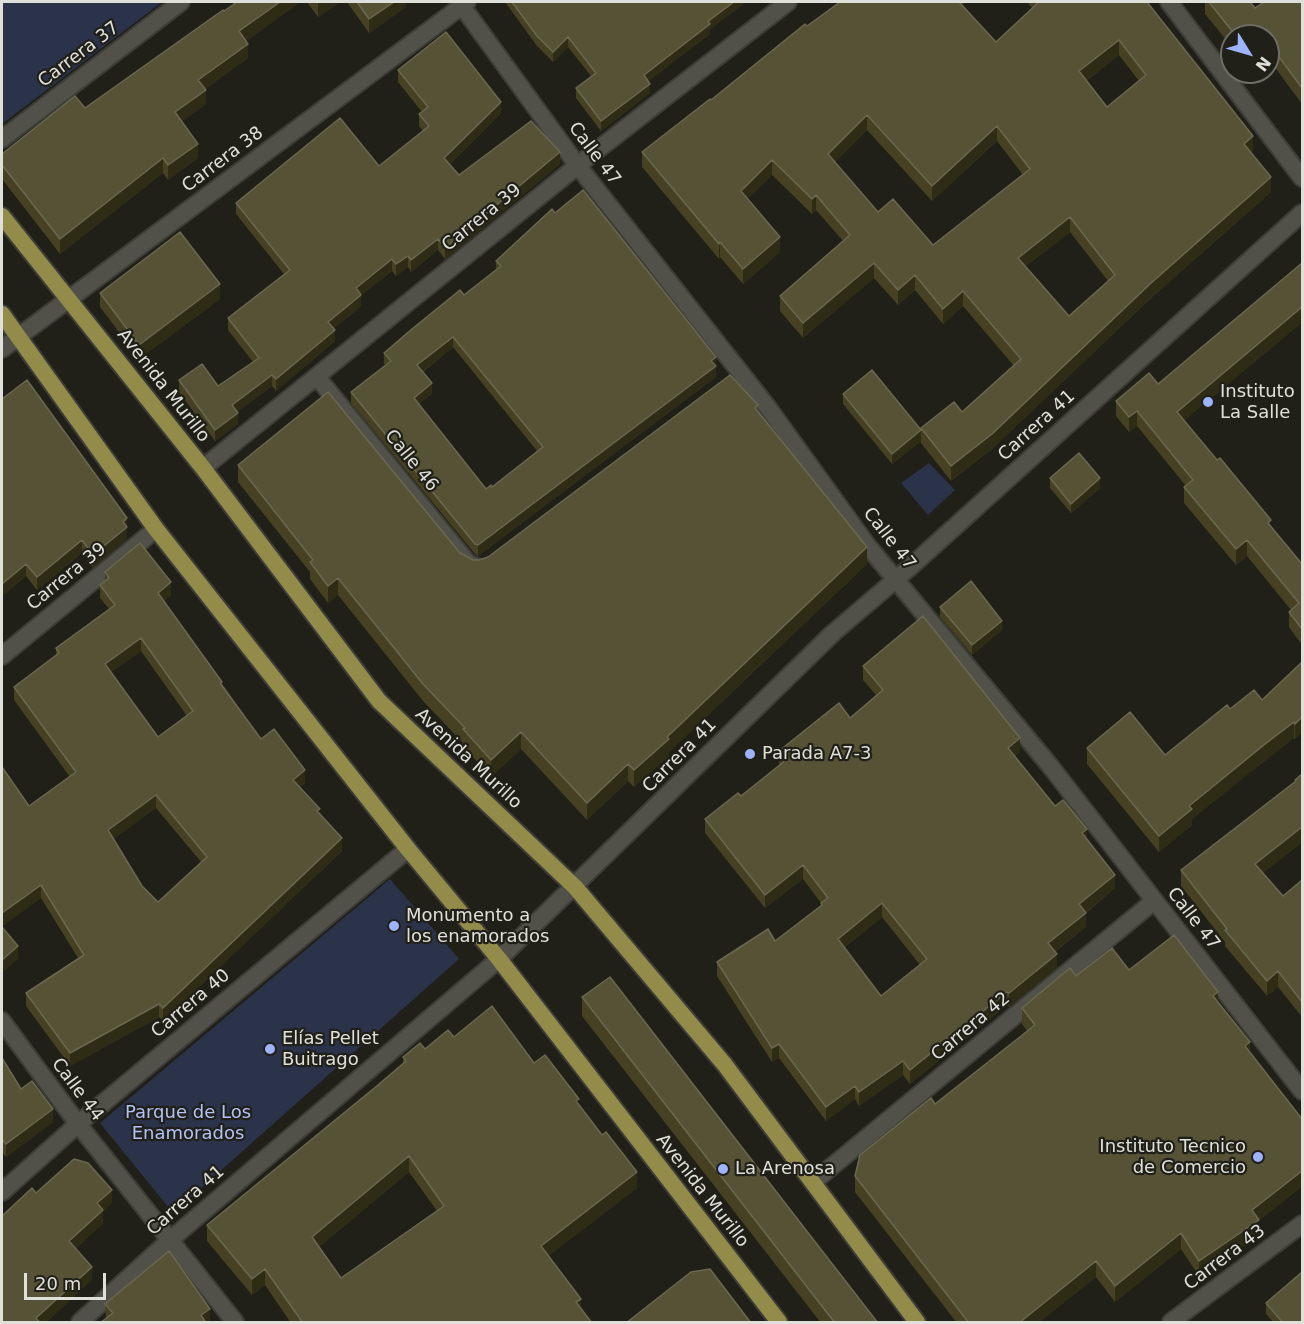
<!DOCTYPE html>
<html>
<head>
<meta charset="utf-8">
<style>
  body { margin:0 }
  #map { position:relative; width:1304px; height:1324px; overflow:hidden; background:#201f18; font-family:"DejaVu Sans",sans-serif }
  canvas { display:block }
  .frame { position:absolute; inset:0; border:3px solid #e0e0db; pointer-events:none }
  .north { position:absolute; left:1220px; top:24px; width:60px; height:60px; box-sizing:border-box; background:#201f18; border:2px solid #6d6c66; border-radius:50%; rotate:127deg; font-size:16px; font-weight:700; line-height:24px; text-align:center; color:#e0e0db }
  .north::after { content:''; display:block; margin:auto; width:21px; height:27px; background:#9db4fd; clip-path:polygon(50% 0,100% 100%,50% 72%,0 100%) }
  .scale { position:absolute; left:24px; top:1273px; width:82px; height:27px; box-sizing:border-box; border:3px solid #e0e0db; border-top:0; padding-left:8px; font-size:18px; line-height:21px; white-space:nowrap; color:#e0e0db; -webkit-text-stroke:4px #201f18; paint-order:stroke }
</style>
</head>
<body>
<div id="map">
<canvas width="1304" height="1324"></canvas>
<div class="frame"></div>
<div class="north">N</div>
<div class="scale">20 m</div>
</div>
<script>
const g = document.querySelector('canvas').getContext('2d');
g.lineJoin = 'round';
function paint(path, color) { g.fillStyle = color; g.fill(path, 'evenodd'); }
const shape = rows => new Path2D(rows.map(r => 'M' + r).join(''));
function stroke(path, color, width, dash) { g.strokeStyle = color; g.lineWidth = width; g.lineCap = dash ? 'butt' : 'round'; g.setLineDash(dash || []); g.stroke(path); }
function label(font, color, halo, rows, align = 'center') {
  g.font = font + ' "DejaVu Sans",sans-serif'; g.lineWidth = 4.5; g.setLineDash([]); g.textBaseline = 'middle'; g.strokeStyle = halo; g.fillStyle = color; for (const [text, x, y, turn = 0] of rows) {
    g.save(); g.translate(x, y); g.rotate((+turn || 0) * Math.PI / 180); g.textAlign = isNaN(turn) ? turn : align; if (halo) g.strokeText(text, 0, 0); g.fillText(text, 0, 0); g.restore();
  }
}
const green = shape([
  [2,2,162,2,2,124],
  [929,463,955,490,928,515,901,483],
  [390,879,459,959,173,1213,100,1123]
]);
const minor = shape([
  [459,2,578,166,769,409,867,545,1051,767,1302,1091],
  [1169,2,1302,178],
  [2,139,181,2],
  [317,377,468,563,477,567],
  [203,468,587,158,788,2],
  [2,656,156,529],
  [2,1021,78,1124,235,1322],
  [813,1182,1154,901]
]);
const tertiary = shape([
  [2,1192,78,1124,408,849],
  [80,1322,170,1240,499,959,833,633,908,569,1302,213],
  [1171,1322,1302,1224]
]);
const secondary = shape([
  [2,349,467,2]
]);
const primary = shape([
  [2,216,203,468,379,701,575,887,725,1065,917,1322],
  [2,314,156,529,408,849,499,959,779,1322]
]);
const wall = shape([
  [237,2,300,2,246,41,248,58,205,89,206,104,182,121,198,158,168,180,163,173,60,254,2,179,2,154,85,108],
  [307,2,340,2,318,17],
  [347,2,406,2,406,7,369,33],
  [505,2,746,2,710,29,710,34,648,81,650,93,601,131,576,98,576,88,591,76,568,47,553,62,537,46],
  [840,2,966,2,962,5,996,42,1032,8,1027,2,1147,2,1253,151,1251,153,1271,192,1150,299,992,449,951,481,921,443,921,441,892,464,843,404,843,394,921,430,921,428,962,412,1014,366,963,306,943,324,915,290,898,305,874,278,803,338,780,311,780,296,843,241,816,210,812,214,772,175,747,199,780,252,743,284,720,257,719,259,642,167,642,152,711,100],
  [1119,55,1139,81,1107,107,1086,81],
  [867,130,932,201,997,141,1023,175,933,245,878,212,835,162],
  [1070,232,1108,281,1069,316,1026,266],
  [1205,2,1250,2,1255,8,1302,2,1302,104,1268,58,1268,36,1232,36,1232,47,1205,14],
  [398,70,501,113,450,164,459,175,560,164,445,259,438,250,411,272,408,267,396,276,392,271,361,295,361,306,334,328,335,341,276,391,272,386,237,412,238,424,215,441,179,392,179,380,218,386,253,362,228,330,228,318,284,274,236,214,236,203,379,166,423,131,419,126,419,114,422,112,398,82],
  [555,213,716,357,716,377,478,556,475,554,351,403,351,392,386,365,384,364,384,353,464,295,496,270,496,261],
  [453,347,537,451,492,487,486,489,419,404,432,393,423,372],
  [100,293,220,299,139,359,100,307],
  [2,399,127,531,127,539,93,568,82,553,37,590,26,576,2,596],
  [1116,401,1185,421,1302,564,1302,645,1289,627,1289,612,1291,610,1247,556,1236,565,1184,503,1184,487,1186,486,1137,426,1129,432,1116,416],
  [758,412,867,564,669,752,669,756,634,787,628,781,587,820,521,749,491,777,463,746,463,743,423,701,338,595,328,603,310,579,310,572,238,482,238,465,460,553,473,560,479,560,488,557],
  [1050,478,1100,488,1071,513,1050,488],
  [105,572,171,595,164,601,261,739,305,783,300,787,320,814,342,851,163,1021,159,1017,70,1066,26,1006,26,993,78,958,41,898,2,926,2,767,29,806,70,777,14,700,14,687,56,656,56,648,109,609,100,598,100,585,105,581],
  [141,651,187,716,158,737,111,672],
  [156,808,201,862,158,902,142,886,113,839],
  [940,607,1002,630,972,655,940,617],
  [1302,662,1295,739,1294,738,1265,760,1192,819,1192,825,1159,852,1087,764,1087,748,1165,755,1230,709,1262,700],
  [863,666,1020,752,1014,757,1055,806,1087,840,1115,888,1086,913,1086,927,1055,952,1057,968,1009,1007,1007,1005,910,1084,903,1075,859,1106,855,1099,826,1121,779,1058,772,1062,717,976,717,962,775,941,821,906,821,903,803,879,765,908,705,833,705,819,741,796,779,765,779,751,850,718,876,695,863,680],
  [882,917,920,965,881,996,844,948],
  [1302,774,1263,873,1283,896,1302,880,1302,1017,1278,987,1267,996,1225,946,1225,942,1181,886,1181,870,1295,782,1295,780],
  [1129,970,1218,1002,1250,1052,1259,1221,1259,1236,1199,1276,1181,1249,1115,1302,1096,1277,1038,1323,957,1323,855,1192,855,1176,935,1104,1027,1031,1022,1024,1022,1008,1076,976],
  [582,997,878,1323,821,1323,582,1016],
  [454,1037,534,1063,579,1105,637,1188,548,1256,581,1308,592,1323,291,1323,265,1285,252,1295,207,1241,207,1225,378,1085,403,1064,403,1057,425,1049],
  [409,1172,437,1211,341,1278,319,1247],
  [2,1058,21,1089,53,1122,6,1157,2,1152],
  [1266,1303,1302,1323,1274,1323,1266,1314],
  [105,1304,210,1323,106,1318]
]);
const shadedWall = shape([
  [280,2,300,2,239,46,239,31],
  [320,2,340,2,318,17,318,3],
  [394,2,406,2,406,7,369,33,369,19],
  [734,2,746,2,710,29,710,34,644,85,644,75],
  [568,37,568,47,553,62,553,52],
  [1119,40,1119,55,1079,86,1079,71],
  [248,44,248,58,198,94,198,80],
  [650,84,650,93,601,131,601,121],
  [206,90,206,104,175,126,175,112],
  [501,102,501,113,444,170,444,158],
  [867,115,867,130,828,169,828,154],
  [997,126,997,141,932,201,932,186],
  [1253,136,1253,151,1244,159,1244,144],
  [198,144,198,158,168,180,168,165],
  [560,152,560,164,445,259,445,248],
  [163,158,163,173,60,254,60,239],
  [772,160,772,175,741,206,741,191],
  [1271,177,1271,192,1150,299,992,449,951,481,951,466,1150,284],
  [816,195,816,210,812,214,812,199],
  [1070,217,1070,232,1018,273,1018,258],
  [780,237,780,252,743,284,743,269],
  [438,239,438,250,411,272,411,260],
  [720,242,720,257,719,259,719,244],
  [408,256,408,267,396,276,396,264],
  [392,259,392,271,361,295,361,306,328,333,328,322,356,288],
  [874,263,874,278,803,338,803,323],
  [915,275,915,290,898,305,898,290],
  [220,284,220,299,139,359,139,345],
  [963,291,963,306,943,324,943,309],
  [1302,307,1302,323,1177,427,1177,412],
  [335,330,335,341,276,391,276,379],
  [453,337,453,347,417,376,417,365],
  [716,357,716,377,478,556,478,545],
  [272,375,272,386,232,416,232,405],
  [432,383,432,393,414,408,414,398],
  [1137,411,1137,426,1129,432,1129,417],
  [238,413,238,424,215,441,215,430],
  [921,431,921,441,892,464,892,454],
  [1100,478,1100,488,1071,513,1071,504],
  [127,518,127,539,93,568,93,555,123,522],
  [82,540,82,553,37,590,37,577],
  [1247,540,1247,556,1236,565,1236,549],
  [867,547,867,564,669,752,669,756,634,787,634,770,667,737],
  [26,564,26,576,2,596,2,584],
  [338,578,338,595,328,603,328,586],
  [171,582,171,595,158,606,158,593],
  [1002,621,1002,630,972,655,972,645],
  [141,638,141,651,105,676,105,664],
  [1302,717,1302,733,1295,739,1295,724],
  [1294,722,1294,738,1192,819,1192,825,1159,852,1159,836,1189,806],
  [521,732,521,749,491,777,491,760],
  [1020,738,1020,752,1008,762,1008,748],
  [628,764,628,781,587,820,587,803],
  [305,770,305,783,293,793,293,780],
  [156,795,156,808,108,843,108,830],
  [1302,827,1302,843,1255,879,1255,864],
  [1087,829,1087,843,1082,833],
  [342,838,342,851,163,1021,163,1008],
  [803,865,803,879,765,908,765,895],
  [1115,875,1115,888,1079,918,1079,904],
  [41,885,41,898,2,926,2,913],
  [882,903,882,917,838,953,838,939],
  [1086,913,1086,927,1048,957,1048,943],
  [18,946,18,959,2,973,2,960],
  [1057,954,1057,968,1009,1007,1009,993],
  [1278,971,1278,987,1267,996,1267,981],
  [1007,992,1007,1005,910,1084,910,1070],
  [1218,992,1218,1008,1213,996],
  [159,1004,159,1017,70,1066,70,1053],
  [1250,1042,1250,1058,1245,1046],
  [779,1044,779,1058,772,1062,772,1048],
  [903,1061,903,1075,859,1106,859,1092],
  [855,1086,855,1099,826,1121,826,1107],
  [53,1109,53,1122,6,1157,6,1144],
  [409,1156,409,1172,312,1253,312,1237],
  [1302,1171,1302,1187,1259,1221,1259,1236,1199,1276,1199,1261,1252,1210],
  [637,1172,637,1188,541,1262,541,1246],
  [112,1190,112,1203,103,1212,103,1224,69,1255,69,1241,97,1203],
  [1181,1233,1181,1249,1115,1302,1115,1286],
  [1096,1261,1096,1277,1038,1323,1019,1323],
  [92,1267,92,1280,46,1323,36,1323,36,1318],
  [265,1269,265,1285,252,1295,252,1279],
  [581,1299,581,1315,576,1302],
  [210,1309,210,1323,201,1323,201,1315]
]);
const building = shape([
  [237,2,280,2,239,31,248,44,198,80,206,90,175,112,198,144,168,165,163,158,60,239,2,165,2,154,75,96,85,108,223,10,224,11,237,2],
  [357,2,394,2,369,19,357,2],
  [512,2,734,2,708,21,710,24,644,75,650,84,601,121,576,88,596,73,568,37,553,52,537,36,512,2],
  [840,2,959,2,996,42,1039,2,1147,2,1253,136,1244,144,1271,177,1150,284,992,434,951,466,921,428,954,402,962,412,1021,359,963,291,943,309,915,275,898,290,874,263,803,323,780,296,850,235,816,195,812,199,772,160,741,191,780,237,743,269,720,242,719,244,642,152,710,99,711,100,805,24,807,26,840,2],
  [1119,40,1146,75,1107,107,1079,71,1119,40],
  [867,115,932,186,997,126,1030,169,933,245,893,199,878,212,828,154,867,115],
  [1070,217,1115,275,1069,316,1018,258,1070,217],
  [1209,2,1250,2,1255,8,1264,2,1302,2,1302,88,1268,42,1268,36,1236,36,1209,2],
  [446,32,501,102,444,158,459,175,531,121,560,152,445,248,438,239,411,260,408,256,396,264,392,259,356,288,361,295,328,322,335,330,276,379,272,375,232,405,238,413,215,430,179,380,202,364,218,386,259,358,228,318,290,270,236,203,340,118,379,166,429,126,419,114,428,107,398,70,446,32],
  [583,190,716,357,711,361,716,366,478,545,475,544,351,392,391,361,384,353,412,329,460,290,464,295,501,266,496,261,552,209,555,213,583,190],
  [453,337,543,447,492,487,491,485,486,489,414,398,432,383,417,365,453,337],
  [180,232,220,284,139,345,100,293,180,232],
  [1302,263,1302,307,1177,412,1217,460,1220,458,1271,520,1268,523,1302,564,1302,629,1289,612,1299,603,1247,540,1236,549,1184,487,1193,480,1137,411,1129,417,1116,401,1149,373,1158,384,1302,263],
  [872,370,921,430,892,454,843,394,872,370],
  [730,375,758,405,755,408,867,547,667,737,669,739,634,770,628,764,587,803,521,732,491,760,463,729,465,728,423,684,338,578,328,586,310,562,313,560,238,465,328,392,460,553,473,560,479,560,488,557,730,375],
  [27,380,127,518,123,522,127,527,93,555,82,540,37,577,26,564,2,584,2,399,27,380],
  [1079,453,1100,478,1071,504,1050,478,1079,453],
  [140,543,171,582,158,593,222,682,220,683,261,739,274,729,305,770,293,780,320,809,317,811,342,838,163,1008,159,1004,70,1053,26,993,84,955,41,885,2,913,2,767,29,806,76,772,14,687,59,653,56,648,115,605,100,585,109,578,105,572,140,543],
  [141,638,193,711,158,737,105,664,141,638],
  [156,795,207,857,158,902,142,886,108,830,156,795],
  [971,581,1002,621,972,645,940,607,971,581],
  [923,616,1020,738,1008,748,1055,806,1063,800,1087,829,1082,833,1115,875,1079,904,1086,913,1048,943,1057,954,1009,993,1007,992,910,1070,903,1061,859,1092,855,1086,826,1107,779,1044,772,1048,717,962,768,929,775,941,822,905,821,903,828,898,803,865,765,895,705,819,738,793,741,796,786,760,779,751,839,703,850,718,883,690,863,666,923,616],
  [882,903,927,959,881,996,838,939,882,903],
  [1302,662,1302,717,1295,724,1294,722,1265,744,1189,806,1192,809,1159,836,1087,748,1130,712,1165,755,1227,705,1230,709,1254,690,1262,700,1302,662],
  [1302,774,1302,827,1255,864,1283,896,1302,880,1302,1002,1278,971,1267,981,1225,930,1227,929,1181,870,1296,781,1295,780,1302,774],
  [2,927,18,946,2,960,2,927],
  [1174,935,1218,992,1213,996,1250,1042,1245,1046,1302,1119,1302,1171,1252,1210,1259,1220,1199,1261,1181,1233,1115,1286,1096,1261,1019,1323,969,1323,855,1176,860,1155,931,1098,935,1104,1035,1025,1022,1008,1070,968,1076,976,1112,948,1129,970,1174,935],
  [610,977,878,1323,835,1323,582,997,610,977],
  [492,1006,534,1063,545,1055,579,1099,576,1101,602,1135,606,1132,637,1172,541,1246,581,1299,576,1302,592,1323,303,1323,265,1269,252,1279,207,1225,378,1085,406,1061,403,1057,420,1043,425,1049,448,1030,454,1037,492,1006],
  [409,1156,444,1206,341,1278,312,1237,409,1156],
  [2,1058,21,1089,32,1081,53,1109,6,1144,2,1139,2,1140,2,1058],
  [74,1159,88,1163,112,1190,97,1203,103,1210,69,1241,92,1267,36,1318,40,1323,2,1323,2,1216,32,1188,36,1193,74,1159],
  [169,1251,210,1309,201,1315,206,1323,100,1323,113,1313,105,1304,169,1251],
  [710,1269,751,1323,626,1323,691,1272,710,1269],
  [1302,1272,1302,1323,1283,1323,1266,1303,1302,1272]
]);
const markers = [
  [1208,402,6,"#9db4fd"],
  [750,754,6,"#9db4fd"],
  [394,926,6,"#9db4fd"],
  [270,1049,6,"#9db4fd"],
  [1258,1157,6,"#9db4fd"],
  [723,1169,6,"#9db4fd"]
];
const streetNames = [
  ["Carrera 37",79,55,-37],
  ["Calle 47",594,154,53],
  ["Carrera 38",223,160,-37],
  ["Carrera 39",482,218,-39],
  ["Avenida Murillo",163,386,52],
  ["Carrera 41",1037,426,-42],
  ["Calle 46",411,461,51],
  ["Calle 47",889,539,52],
  ["Carrera 39",67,577,-39],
  ["Carrera 41",680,756,-45],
  ["Avenida Murillo",468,759,43],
  ["Calle 47",1193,919,52],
  ["Carrera 40",191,1004,-40],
  ["Carrera 42",971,1027,-40],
  ["Calle 44",77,1090,53],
  ["Avenida Murillo",702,1191,52],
  ["Carrera 41",186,1201,-41],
  ["Carrera 43",1225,1258,-37]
];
const poiNames = [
  ["Instituto",1220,392],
  ["La Salle",1220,413],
  ["Parada A7-3",762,754],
  ["Monumento a",406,916],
  ["los enamorados",406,937],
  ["Elías Pellet",282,1039],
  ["Buitrago",282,1060],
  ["Instituto Tecnico",1246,1147,"right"],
  ["de Comercio",1246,1168,"right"],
  ["La Arenosa",735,1169]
];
const parkNames = [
  ["Parque de Los",188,1113],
  ["Enamorados",188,1134]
];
paint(green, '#2b334b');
stroke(minor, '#3d3d38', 20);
stroke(tertiary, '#3d3d38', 20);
stroke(secondary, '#3d3d38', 20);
stroke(primary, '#3d3d38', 20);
stroke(minor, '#525149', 16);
stroke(tertiary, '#525149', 16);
stroke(secondary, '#525149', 16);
stroke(primary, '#938b4a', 16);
paint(wall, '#454122');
paint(shadedWall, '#2f2c16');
paint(building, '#555236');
stroke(building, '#6b6850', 1.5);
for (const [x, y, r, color] of markers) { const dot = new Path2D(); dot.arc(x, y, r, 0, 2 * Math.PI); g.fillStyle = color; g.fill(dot); stroke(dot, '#201f18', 2); }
label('18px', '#e0e0db', '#201f18', streetNames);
label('18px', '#e0e0db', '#201f18', poiNames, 'left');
label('18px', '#b0c2f8', '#201f18', parkNames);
</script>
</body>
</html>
